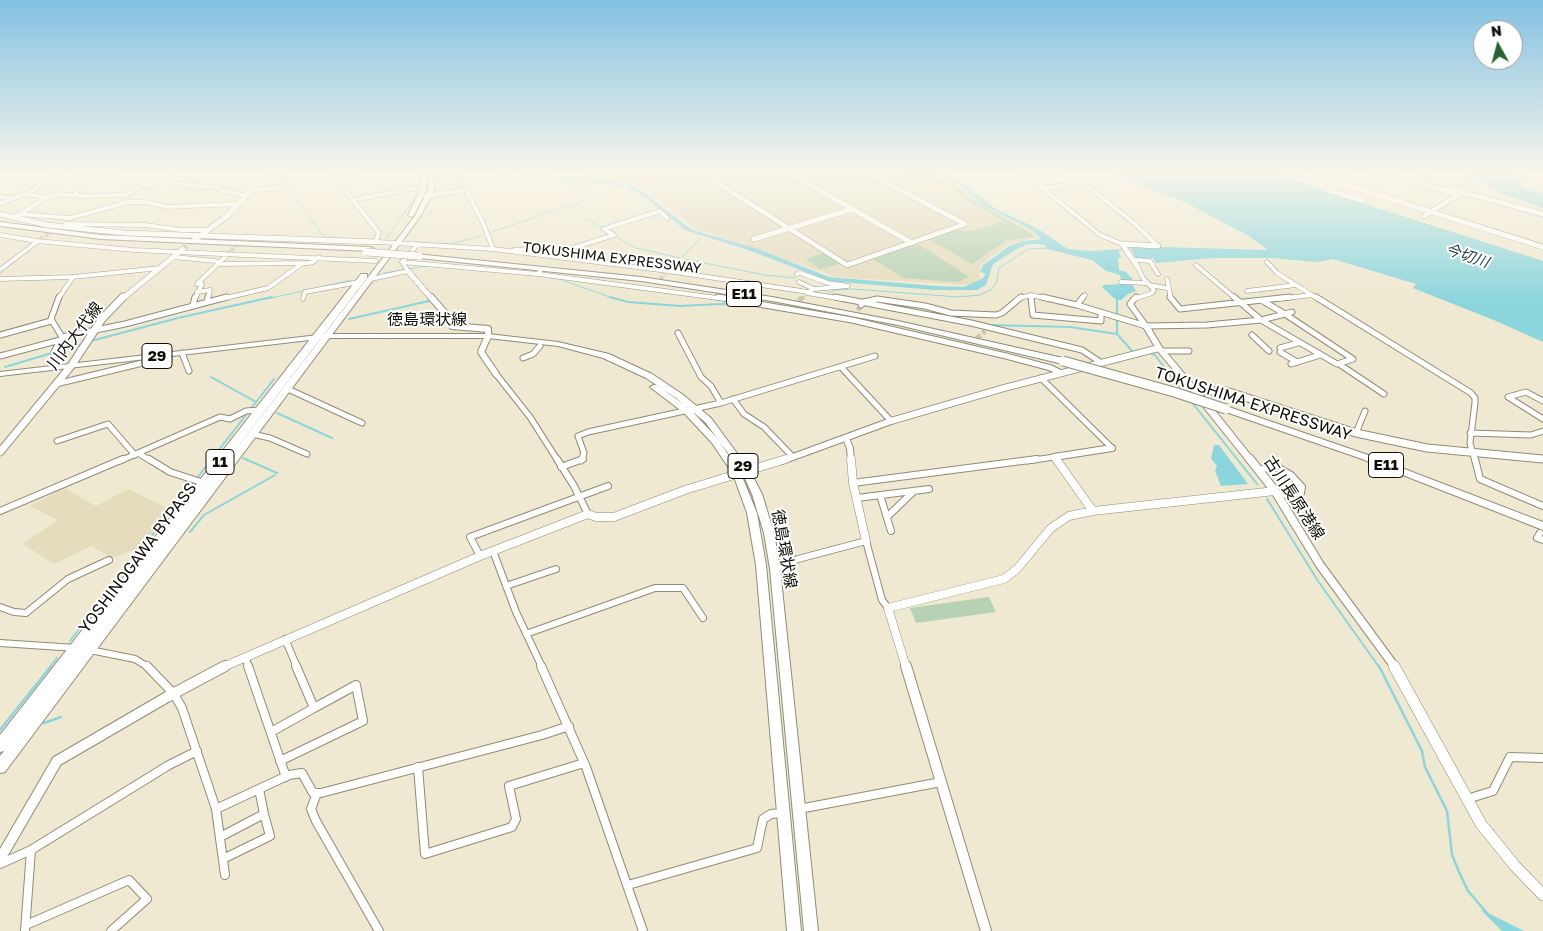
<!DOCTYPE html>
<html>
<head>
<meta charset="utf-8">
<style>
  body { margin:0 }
  #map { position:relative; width:1543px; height:931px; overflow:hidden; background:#efe9d1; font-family:"Golos Text",sans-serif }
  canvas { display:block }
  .north { position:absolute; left:1473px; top:20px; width:50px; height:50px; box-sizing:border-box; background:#fff; border:1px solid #9f9f9b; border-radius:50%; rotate:353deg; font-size:14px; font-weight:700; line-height:20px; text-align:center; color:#100e06 }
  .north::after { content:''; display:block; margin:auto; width:18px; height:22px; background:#26652e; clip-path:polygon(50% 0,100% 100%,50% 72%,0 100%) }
</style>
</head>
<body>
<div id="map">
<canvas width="1543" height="931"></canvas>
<div class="north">N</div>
</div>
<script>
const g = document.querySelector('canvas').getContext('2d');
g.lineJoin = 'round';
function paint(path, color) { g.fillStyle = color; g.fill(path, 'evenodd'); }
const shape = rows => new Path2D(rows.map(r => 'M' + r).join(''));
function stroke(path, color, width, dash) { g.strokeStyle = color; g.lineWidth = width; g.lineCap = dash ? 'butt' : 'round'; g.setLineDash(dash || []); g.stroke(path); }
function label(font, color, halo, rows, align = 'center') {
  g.font = font + ' "Golos Text","Noto Sans JP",sans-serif'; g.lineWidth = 4; g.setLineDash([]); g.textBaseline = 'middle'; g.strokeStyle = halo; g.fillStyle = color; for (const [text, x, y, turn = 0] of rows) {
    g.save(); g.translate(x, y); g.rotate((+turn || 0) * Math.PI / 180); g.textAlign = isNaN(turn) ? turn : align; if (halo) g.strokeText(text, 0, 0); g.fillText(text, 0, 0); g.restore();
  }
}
const built = shape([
  [587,171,930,171,952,182,986,208,1032,231,1037,238,1011,243,992,256,981,265,979,280,969,285,837,277,696,229,644,188,638,186,609,180,579,179],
  [64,488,96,506,128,489,171,510,142,547,112,558,91,546,54,564,23,544,58,520,30,506]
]);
const green = shape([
  [900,171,928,171,951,182,972,200,1023,228,1034,237,1007,240,972,264,929,239,953,230,972,231,1004,221,969,202,947,183,938,184,921,179,904,177],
  [912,245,920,245,969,277,957,282,904,278,874,260,873,258],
  [823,253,840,264,820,269,806,259],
  [989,597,996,612,916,623,910,608]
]);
const water = shape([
  [502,171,612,182,636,187,692,230,758,249,829,277,935,286,964,287,983,278,986,274,980,272,983,265,1011,245,1024,241,1041,239,1032,230,982,205,953,180,939,174,948,172,947,174,949,176,968,186,996,209,1038,229,1068,249,1090,251,1124,249,1124,250,1118,251,1121,257,1125,257,1118,258,1119,270,1126,272,1135,282,1131,282,1136,291,1128,294,1121,300,1116,300,1102,287,1104,285,1122,284,1120,275,1106,271,1092,260,1047,249,1045,245,1038,244,1028,244,1017,249,993,264,986,285,977,290,934,290,829,281,748,250,685,230,646,198,627,187],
  [1108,171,1272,171,1325,191,1543,261,1543,342,1496,321,1413,288,1416,284,1333,259,1317,262,1272,258,1213,258,1156,263,1153,258,1136,258,1129,246,1268,250,1247,235,1186,203],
  [1471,171,1506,171,1514,175,1513,180,1521,186,1543,194,1543,208,1500,193,1485,184],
  [1214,445,1219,445,1248,484,1221,486,1215,471,1217,466,1211,459],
  [1480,909,1524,931,1502,931]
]);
const streamFar2 = shape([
  [280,171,277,173,324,237,357,239],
  [457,171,465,189],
  [480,171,509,174],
  [934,171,942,174],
  [1460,171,1477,177],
  [1522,171,1520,175,1522,183,1543,193],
  [946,173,956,171],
  [438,175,453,173],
  [79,176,85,171],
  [337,177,354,198],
  [1305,179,1336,171],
  [566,183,598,195],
  [1454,186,1480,178],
  [427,213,432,212],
  [586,219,601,227,637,216],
  [417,224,421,228],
  [492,232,595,197],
  [614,236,636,248,680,258],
  [386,239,414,199],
  [415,242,450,244,482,236],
  [682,257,700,239],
  [684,259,765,275,795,278],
  [383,273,427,266],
  [559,279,615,299],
  [821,298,834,290,853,289,958,297,980,295,992,289,997,281,999,268,1028,249,1048,248],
  [267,299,352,280]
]);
const streamFar1 = shape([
  [610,297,628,302,680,306,740,303],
  [1117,300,1117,334,1133,352],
  [762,307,792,312],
  [349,319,429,301],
  [990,325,1070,327,1117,334],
  [91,341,178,318,272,297],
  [1150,353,1155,355,1182,391],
  [5,367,82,344],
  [211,377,256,402],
  [1190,400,1257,484],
  [277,413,332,438],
  [243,458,277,473],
  [1267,499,1318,581,1379,667],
  [190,532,204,515,275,475],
  [70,641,274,379],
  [50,667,57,658]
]);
const stream = shape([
  [1379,666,1422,751,1425,767,1447,811,1452,855,1460,874,1468,891,1487,913],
  [44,723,61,717],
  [0,730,51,666]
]);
const minorTunnelFar1 = shape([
  [40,239,56,230],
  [231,251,242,240],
  [656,284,665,274],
  [801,299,806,295]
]);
const minorTunnel = shape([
  [792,305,803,297],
  [854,317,861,305],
  [971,343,985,331]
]);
const secondaryTunnel = shape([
  [183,249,194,240]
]);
const minorFar3 = shape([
  [330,171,379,233,376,240,378,242,493,249,668,271,808,292,814,289],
  [1022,171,1100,235,1122,244],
  [1414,171,1462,192],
  [271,175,282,176],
  [334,177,359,171],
  [1027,177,1053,171],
  [163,181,184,185,219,187,221,190,246,196],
  [43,183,125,171],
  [1036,184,1064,180,1052,172],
  [1041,189,1082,182,1134,223,1158,246],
  [252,190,280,188],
  [23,194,47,197,56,194,82,196,126,195],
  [73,196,82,186,80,185,81,178],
  [124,196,142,186,152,185,165,180,176,171],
  [425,196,466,190,483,223,493,249],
  [0,197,11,198],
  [354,200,425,186],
  [0,204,34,190,57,171],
  [22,213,47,197],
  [13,218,20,214,70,218,128,202,146,202,167,207,238,204],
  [65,224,145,225,181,230,207,230],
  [0,235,37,241,134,250,376,261],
  [514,250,534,250,551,255,614,235,604,229,625,222,660,211,667,218],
  [173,257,215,261,221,264,308,263,313,262,319,257],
  [1135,260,1150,261,1158,274],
  [402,262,538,274],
  [1267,262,1277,273,1318,299],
  [1196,265,1236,299],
  [0,270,38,241],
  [540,271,538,274,725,299],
  [797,274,800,273,828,283,848,286,814,289,799,282],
  [0,279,73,277,160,268],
  [371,279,408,271,402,262,418,244],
  [1167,279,1171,299],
  [1121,282,1147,283],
  [1149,285,1167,288],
  [1247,291,1296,285],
  [197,292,210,290,208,299],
  [807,293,843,299],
  [1031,295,1031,299],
  [58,299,73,277],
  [195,299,202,284,197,284,228,254],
  [221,299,268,288,303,263],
  [303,299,305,292,359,282],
  [1017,299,1031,295,1048,299],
  [1082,299,1085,295],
  [1134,299,1152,293,1154,290,1143,278,1137,266],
  [1278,299,1312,295]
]);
const minorFar2 = shape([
  [59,297,51,319,62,337],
  [718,297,852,320,1006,356,1051,368,1061,373],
  [835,297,971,323,1082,350,1100,362],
  [1031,297,1033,315,1101,321,1101,313],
  [1042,297,1077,305,1146,326,1207,325,1261,320],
  [1136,297,1130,304,1146,326],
  [1170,297,1180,309,1290,297],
  [1234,297,1261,320],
  [1316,297,1471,393,1475,398,1475,403,1470,443,1475,461],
  [1263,301,1285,314,1292,312],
  [207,302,208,297],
  [193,305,195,297],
  [861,305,864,302,877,299,925,306,951,313,996,315,1002,313,1021,297],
  [1077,305,1083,297],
  [1285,314,1353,359,1337,364,1261,320,1285,314],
  [678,333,701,377,711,386,721,403],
  [0,335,51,321],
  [1252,335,1269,351],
  [1280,348,1298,343],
  [1162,351,1189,351],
  [1280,352,1297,362],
  [182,353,189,371],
  [0,356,60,340],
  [523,358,533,354,540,346],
  [1291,364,1320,355],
  [1339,364,1384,394],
  [57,368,54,352,62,337,125,324,227,297],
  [842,368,891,421],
  [496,374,530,417,558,461],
  [1041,378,1112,448],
  [56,384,159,359,170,354],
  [288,389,362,423],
  [733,399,744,414,764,427,793,457],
  [1543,401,1526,392,1508,397,1543,419],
  [1356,433,1365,411],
  [1470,433,1531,435,1543,431],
  [252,434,270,438,307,454],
  [57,441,108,424,135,455],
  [138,453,220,417,230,419,246,411,259,410],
  [120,461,138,453,151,461],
  [581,461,584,453,578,436,588,432,721,403,875,356],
  [1027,461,1054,457]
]);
const minorFar1 = shape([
  [149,459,170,472,204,483],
  [557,459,574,486,588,514],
  [1475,459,1480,479,1543,506],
  [561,467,583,459],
  [1259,469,1279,468,1291,475,1302,487,1301,493,1278,495],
  [853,483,1037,459],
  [880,495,891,531],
  [857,498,929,489],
  [0,511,123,459],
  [887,517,914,491],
  [1540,533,1537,538,1543,540],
  [493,551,516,612,542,667],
  [480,556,470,537,608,486],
  [775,569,798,559,866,541,882,600,888,608],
  [506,586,556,569],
  [0,607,14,612,26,613,68,579,109,560],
  [526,634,655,588,683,588,703,618],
  [285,639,297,667],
  [0,643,76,648],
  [90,650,135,659,148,667],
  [245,657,249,667]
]);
const minor = shape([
  [147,666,174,694,182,708,216,809,289,775,302,773,313,793,321,793,542,735,569,726],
  [248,666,286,777],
  [541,666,586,767,643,931],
  [271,732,314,708,296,666],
  [280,761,363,721,356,685,314,708],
  [418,767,425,854,512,827,516,819,509,786,584,763],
  [259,789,264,814],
  [317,793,311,809,316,821,379,931],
  [1467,799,1493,791,1510,757,1543,758],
  [216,809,225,875],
  [799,809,941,782],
  [220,837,264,814,270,836,223,859],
  [0,864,31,850,169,765,197,751],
  [628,885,757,848,763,819,771,814,783,813],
  [26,925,129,880,147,899,111,931],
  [25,931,31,850]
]);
const tertiaryFar3 = shape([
  [720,171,711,179,847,265,965,224,864,171],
  [786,171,912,243],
  [1364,201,1328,190,1340,183,1543,247],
  [0,214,47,225,125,233,378,242],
  [1424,216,1459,194],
  [754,239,853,209],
  [408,271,432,299]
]);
const tertiaryFar2 = shape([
  [431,297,450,319,452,326,488,329,488,336,481,352,496,374],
  [1146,326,1159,348,1195,391],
  [846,439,850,448,851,461],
  [782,461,891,421,1004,388,1159,348],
  [1057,461,1054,457,1112,448]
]);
const tertiaryFar1 = shape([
  [851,459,853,483,866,541],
  [1056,459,1093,511],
  [223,667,480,556,588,514,596,517,614,517,685,490,786,459],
  [906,667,888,608,1004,579,1017,569,1051,528,1069,516,1093,511,1275,491]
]);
const tertiary = shape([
  [906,666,986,931],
  [0,859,57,761,167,697,225,666]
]);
const secondaryFar3 = shape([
  [1279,171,1310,183,1353,171],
  [1371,171,1459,194,1462,192,1543,214],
  [194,240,226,217,249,193,276,171],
  [1122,244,1158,246],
  [1122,244,1137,266],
  [122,299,183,249]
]);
const secondaryFar2 = shape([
  [1195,391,1251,461],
  [1195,391,1226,391,1356,433,1427,448,1543,459],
  [0,452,71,366,102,319,123,297]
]);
const secondaryFar1 = shape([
  [1250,459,1275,491,1320,565,1395,667]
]);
const secondary = shape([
  [1394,666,1481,824,1515,866,1543,895]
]);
const primary = shape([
  [327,334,488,334,558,342,609,354,652,374,682,394,711,418,750,471,762,494,774,533,780,569,818,931,804,931,770,569,764,533,752,494,742,472,719,441,741,474,757,513,766,565,801,931,787,931,756,565,747,513,733,474,712,443,684,413,650,387,654,385,657,385,690,409,717,438,705,422,676,398,646,378,603,358,558,346,488,338,327,338,0,376,0,372,327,334]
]);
const trunk = shape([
  [421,171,427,171,426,191,414,215,411,217,408,215,420,191,421,171],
  [428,171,434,171,434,190,420,217,5,772,0,773,0,756,4,751,0,752,0,735,361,274,367,274,367,278,174,530,415,216,428,190,428,171]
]);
const motorway = shape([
  [0,222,101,235,370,247,374,249,370,251,101,239,0,226,0,222],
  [416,254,641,277,772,297,898,321,1063,358,1067,361,1063,364,898,325,772,301,641,281,419,258,415,256,416,254],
  [1226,406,1368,455,1543,522,1543,530,1362,459,1223,411,1221,409,1226,406]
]);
const motorwayBridgeFar1 = shape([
  [366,252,419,256]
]);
const motorwayBridge = shape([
  [1063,361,1174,392,1226,409]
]);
const farStreetnames = [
  ["TOKUSHIMA EXPRESSWAY",612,258,7]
];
const farWaternames = [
  ["今切川",1467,256,19]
];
const shields = [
  [744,294,35],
  [157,356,30],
  [220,462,28],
  [1386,465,35],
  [743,466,30]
];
const shieldNames = [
  ["E11",744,294],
  ["29",157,356],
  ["11",220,462],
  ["E11",1386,465],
  ["29",743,466]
];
const streetNames = [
  ["徳島環状線",427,320],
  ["川内大代線",75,336,-53],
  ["TOKUSHIMA EXPRESSWAY",1253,404,18],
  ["古川長原港線",1294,498,57],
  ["徳島環状線",784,549,80],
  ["YOSHINOGAWA BYPASS",138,558,-53]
];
paint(built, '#e4dcbd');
paint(green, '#b6d1b3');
paint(water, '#8bd5dc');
stroke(streamFar2, '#8bd5dc', 1);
stroke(streamFar1, '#8bd5dc', 2);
stroke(stream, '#8bd5dc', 2.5);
stroke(minorTunnelFar1, '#cec8b3', 4, [4, 2]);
stroke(minorTunnel, '#cec8b3', 5, [5, 2.5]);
stroke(secondaryTunnel, '#cec8b3', 5, [5, 2.5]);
stroke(minorFar3, '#918b75', 5);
stroke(minorFar2, '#918b75', 7);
stroke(minorFar1, '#918b75', 8);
stroke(minor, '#918b75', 10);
stroke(tertiaryFar3, '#918b75', 6);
stroke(tertiaryFar2, '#918b75', 8);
stroke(tertiaryFar1, '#918b75', 9);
stroke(tertiary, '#918b75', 12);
stroke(secondaryFar3, '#918b75', 6);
stroke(secondaryFar2, '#918b75', 9);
stroke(secondaryFar1, '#918b75', 10);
stroke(secondary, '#918b75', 12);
stroke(primary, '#918b75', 2);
stroke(trunk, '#918b75', 2);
stroke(motorway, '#918b75', 2);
stroke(minorFar3, '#fff', 4);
stroke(minorFar2, '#fff', 5);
stroke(minorFar1, '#fff', 6);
stroke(minor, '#fff', 8);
stroke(tertiaryFar3, '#fff', 5);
stroke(tertiaryFar2, '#fff', 6);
stroke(tertiaryFar1, '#fff', 8);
stroke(tertiary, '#fff', 10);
stroke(secondaryFar3, '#fff', 5);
stroke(secondaryFar2, '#fff', 7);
stroke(secondaryFar1, '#fff', 8);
stroke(secondary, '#fff', 11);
paint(primary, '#fff');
paint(trunk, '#fff');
paint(motorway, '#fff');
stroke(motorwayBridgeFar1, '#918b75', 8, []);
stroke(motorwayBridge, '#918b75', 11, []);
stroke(motorwayBridgeFar1, '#fff', 7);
stroke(motorwayBridge, '#fff', 9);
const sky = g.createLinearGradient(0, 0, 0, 302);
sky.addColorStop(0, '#83c1e3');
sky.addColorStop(0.57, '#f8f5ea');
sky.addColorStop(1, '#f8f5ea00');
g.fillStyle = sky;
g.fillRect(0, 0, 1543, 302);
label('14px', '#100e06', '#fff', farStreetnames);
label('italic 15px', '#183c3f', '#fff', farWaternames);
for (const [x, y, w] of shields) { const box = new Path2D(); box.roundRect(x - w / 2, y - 12.5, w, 25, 4); g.fillStyle = '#fff'; g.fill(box); stroke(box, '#100e06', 1); }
label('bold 15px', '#100e06', null, shieldNames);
label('16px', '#100e06', '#fff', streetNames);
</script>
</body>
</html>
